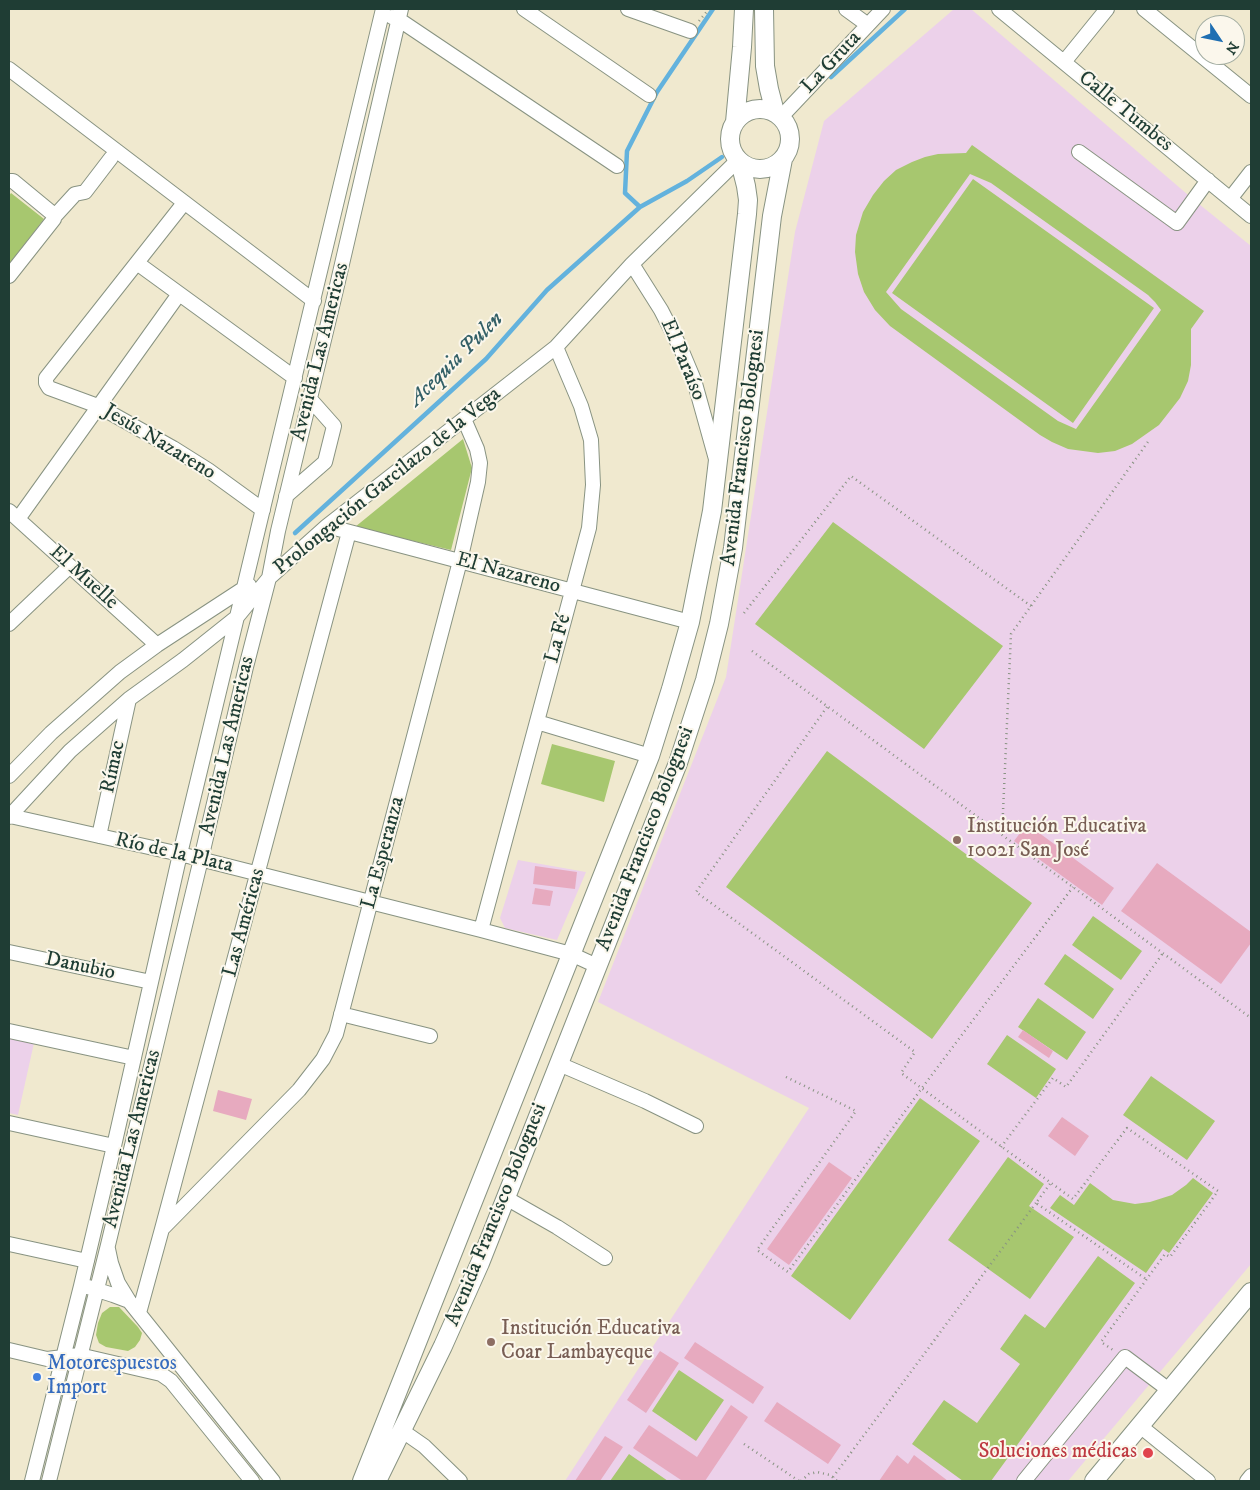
<!DOCTYPE html>
<html>
<head>
<meta charset="utf-8">
<style>
  body { margin:0 }
  #map { position:relative; width:1260px; height:1490px; overflow:hidden; background:#f0e9cf; font-family:"IM FELL DW Pica",serif }
  canvas { display:block }
  .frame { position:absolute; inset:0; border:10px solid #1f3d34; pointer-events:none }
  .north { position:absolute; left:1195px; top:15px; width:50px; height:50px; box-sizing:border-box; background:#fbf7ec; border:1px solid #a3ada2; border-radius:50%; rotate:124deg; font-size:14px; font-weight:700; line-height:20px; text-align:center; color:#1f3d34 }
  .north::after { content:''; display:block; margin:auto; width:18px; height:22px; background:#1f6fb2; clip-path:polygon(50% 0,100% 100%,50% 72%,0 100%) }
</style>
</head>
<body>
<div id="map">
<canvas width="1260" height="1490"></canvas>
<div class="frame"></div>
<div class="north">N</div>
</div>
<script>
const g = document.querySelector('canvas').getContext('2d');
g.lineJoin = 'round';
function paint(path, color) { g.fillStyle = color; g.fill(path, 'evenodd'); }
const shape = rows => new Path2D(rows.map(r => 'M' + r).join(''));
function stroke(path, color, width, dash) { g.strokeStyle = color; g.lineWidth = width; g.lineCap = dash ? 'butt' : 'round'; g.setLineDash(dash || []); g.stroke(path); }
function label(font, color, halo, rows, align = 'center') {
  g.font = font + ' "IM FELL DW Pica",serif'; g.lineWidth = 4; g.setLineDash([]); g.textBaseline = 'middle'; g.strokeStyle = halo; g.fillStyle = color; for (const [text, x, y, turn = 0] of rows) {
    g.save(); g.translate(x, y); g.rotate((+turn || 0) * Math.PI / 180); g.textAlign = isNaN(turn) ? turn : align; if (halo) g.strokeText(text, 0, 0); g.fillText(text, 0, 0); g.restore();
  }
}
const built = shape([
  [954,9,971,9,1194,200,1251,246,1251,1264,1068,1481,565,1481,809,1108,598,1002,726,677,795,232,824,121],
  [518,860,586,872,557,940,505,928,500,918],
  [9,1038,34,1043,18,1115,9,1113]
]);
const green = shape([
  [972,145,1204,311,1191,329,1191,365,1188,381,1180,398,1159,425,1132,444,1115,451,1098,453,1068,449,1052,442,1040,435,890,326,875,310,864,292,858,274,855,252,856,235,863,212,873,195,884,181,896,170,912,162,925,157,938,154,966,153],
  [970,174,991,183,1148,295,1155,302,1161,310,1076,429,1058,421,901,309,886,292],
  [973,179,1154,308,1073,423,892,293],
  [11,193,44,219,9,264,9,196],
  [463,439,472,468,451,550,355,527],
  [833,522,1003,646,924,749,755,624],
  [552,744,615,761,604,802,541,784],
  [827,751,1032,903,932,1039,726,887],
  [1093,916,1142,951,1121,980,1072,945],
  [1065,954,1114,989,1093,1019,1044,984],
  [1038,998,1086,1032,1067,1060,1018,1027],
  [1007,1035,1056,1069,1036,1098,987,1064],
  [1151,1076,1215,1121,1187,1160,1123,1115],
  [920,1098,980,1141,850,1320,791,1276],
  [1008,1157,1044,1184,1029,1206,1074,1237,1030,1299,948,1240],
  [1193,1178,1213,1193,1169,1253,1163,1249,1146,1273,1050,1208,1060,1195,1074,1205,1090,1183,1113,1200,1135,1204,1150,1202,1172,1195,1186,1185],
  [1098,1256,1135,1283,991,1481,963,1481,912,1444,944,1400,977,1423,1020,1364,1000,1349,1025,1314,1045,1328],
  [110,1307,119,1307,138,1327,142,1333,140,1340,135,1347,128,1351,106,1347,99,1343,96,1335,98,1323,102,1313],
  [679,1370,724,1400,696,1441,652,1411],
  [629,1454,668,1481,610,1481]
]);
const stream = shape([
  [831,77,905,9],
  [640,207,625,193,627,151,657,92,713,9],
  [295,533,486,359,547,290,640,207,687,181,722,157]
]);
const building = shape([
  [1027,824,1114,888,1102,905,1014,841],
  [1157,863,1251,932,1251,943,1221,984,1121,911],
  [535,866,577,872,575,889,533,884],
  [535,888,553,891,550,906,532,904],
  [1023,1030,1053,1051,1049,1058,1018,1037],
  [218,1090,252,1099,246,1120,213,1111],
  [1062,1117,1089,1136,1075,1156,1048,1136],
  [829,1162,852,1178,789,1265,767,1249],
  [695,1342,764,1387,753,1404,684,1358],
  [660,1351,679,1363,646,1413,627,1400],
  [777,1402,841,1445,828,1464,764,1421],
  [731,1405,748,1417,705,1481,680,1481,681,1480,633,1448,649,1425,697,1457],
  [605,1436,623,1447,600,1481,575,1481],
  [897,1455,908,1464,914,1455,948,1481,879,1481]
]);
const path = shape([
  [699,21,709,9],
  [744,613,851,476,1031,606],
  [752,651,1251,1018],
  [827,707,696,892,915,1052,901,1073,1073,1199,1127,1128,1218,1191,1170,1257,1165,1254,1101,1342,1113,1350],
  [1002,834,1011,634,1150,439],
  [786,1077,856,1111,757,1250,788,1272,922,1088,1073,887],
  [1001,1147,1053,1078,1066,1087,1163,953],
  [1050,1184,1036,1203,1146,1279],
  [744,1444,799,1481],
  [833,1477,1036,1203],
  [801,1481,809,1474,817,1472,830,1475,837,1481]
]);
const minor = shape([
  [524,9,649,95],
  [628,9,690,31],
  [846,9,868,25],
  [999,9,1251,216],
  [1144,9,1251,96],
  [392,17,398,19,617,166],
  [1064,62,1107,9],
  [9,69,314,301],
  [781,117,883,9],
  [1079,152,1177,223,1208,180],
  [9,181,13,181,53,214,54,217,54,219,9,276],
  [1230,199,1251,172],
  [184,203,46,378,46,383,49,388,98,406,173,448,208,470,263,510],
  [54,217,75,194,85,192,111,158],
  [137,263,295,378],
  [632,264,661,310,681,349,694,380,716,459],
  [286,496,325,462,334,426,310,399],
  [9,511,157,645],
  [18,519,179,294],
  [327,526,690,622],
  [9,624,70,566],
  [537,722,650,756],
  [9,776,51,733,120,672,157,645,249,585],
  [10,816,180,854,481,930,571,954,597,966],
  [9,817,70,751,129,699,183,660,237,617,269,578,327,526,556,347,632,264,738,160],
  [99,836,129,699],
  [481,930,589,528,593,485,591,440,581,406,556,347],
  [9,952,151,982],
  [341,1014,430,1036],
  [9,1031,134,1058],
  [559,1064,645,1101,696,1126],
  [9,1123,114,1146],
  [506,1198,557,1227,605,1258],
  [162,1229,299,1090,323,1059,336,1034,460,561,478,482,480,463,477,449,464,419],
  [9,1244,87,1261],
  [108,1249,111,1263,118,1283,129,1301],
  [88,1287,113,1295,129,1301,273,1481],
  [139,1313,162,1229,349,532],
  [9,1350,47,1359,79,1355,161,1374,171,1381,252,1481],
  [1140,1426,1208,1481],
  [401,1430,424,1446,460,1481],
  [32,1481,81,1286,114,1146,180,854,383,9],
  [49,1481,108,1245,201,859,246,667,269,578,278,531,336,290,401,9],
  [1024,1481,1125,1357,1169,1390],
  [1247,1481,1251,1476]
]);
const major = shape([
  [764,9,765,66,769,89,775,112],
  '730 139a30 30 0 1 1 60 0a30 30 0 1 1-60 0Z',
  [735,122,742,47,744,9],
  [362,1481,650,756,671,689,690,622,712,511,747,214,748,200,746,186,740,162],
  [377,1481,443,1346,480,1263,678,763,705,680,719,624,733,548,772,216,783,159],
  [1094,1481,1251,1292]
]);
const markers = [
  [957,840,5,"#8d6e63"],
  [491,1342,5,"#8d6e63"],
  [37,1377,5,"#3f7fe0"],
  [1148,1453,6,"#e0444e"]
];
const streetNames = [
  ["La Gruta",832,63,-47],
  ["Calle Tumbes",1125,112,39],
  ["Avenida Las Americas",321,352,-76],
  ["El Paraíso",682,360,67],
  ["Jesús Nazareno",159,443,31],
  ["Avenida Francisco Bolognesi",744,448,-83],
  ["Prolongación Garcilazo de la Vega",388,482,-39],
  ["El Nazareno",508,574,15],
  ["El Muelle",83,578,42],
  ["La Fé",559,639,-75],
  ["Avenida Las Americas",228,746,-77],
  ["Rímac",114,767,-78],
  ["Avenida Francisco Bolognesi",646,839,-69],
  ["La Esperanza",384,853,-75],
  ["Río de la Plata",174,854,13],
  ["Las Américas",245,923,-75],
  ["Danubio",80,967,12],
  ["Avenida Las Americas",133,1139,-76],
  ["Avenida Francisco Bolognesi",497,1215,-68]
];
const educationNames = [
  ["Institución Educativa",967,828],
  ["10021 San José",967,852],
  ["Institución Educativa",501,1330],
  ["Coar Lambayeque",501,1354]
];
const shopNames = [
  ["Motorespuestos",47,1365],
  ["Import",47,1389]
];
const healthNames = [
  ["Soluciones médicas",1137,1453]
];
const waterNames = [
  ["Acequia Pulen",457,360,-45]
];
paint(built, '#ecd1ea');
paint(green, '#a7c76f');
stroke(stream, '#63b2dd', 4.5);
paint(building, '#e7aabf');
stroke(minor, '#889382', 16);
stroke(major, '#889382', 20);
stroke(path, '#889382', 2.5, [1, 4]);
stroke(minor, '#fff', 14);
stroke(major, '#fff', 18);
for (const [x, y, r, color] of markers) { const dot = new Path2D(); dot.arc(x, y, r, 0, 2 * Math.PI); g.fillStyle = color; g.fill(dot); stroke(dot, '#fbf7ec', 2); }
label('21px', '#1f3d34', '#fbf7ec', streetNames);
label('21px', '#785e54', '#fbf7ec', educationNames, 'left');
label('21px', '#366cbe', '#fbf7ec', shopNames, 'left');
label('21px', '#be3a42', '#fbf7ec', healthNames, 'right');
label('italic 22px', '#336067', '#fbf7ec', waterNames);
</script>
</body>
</html>
